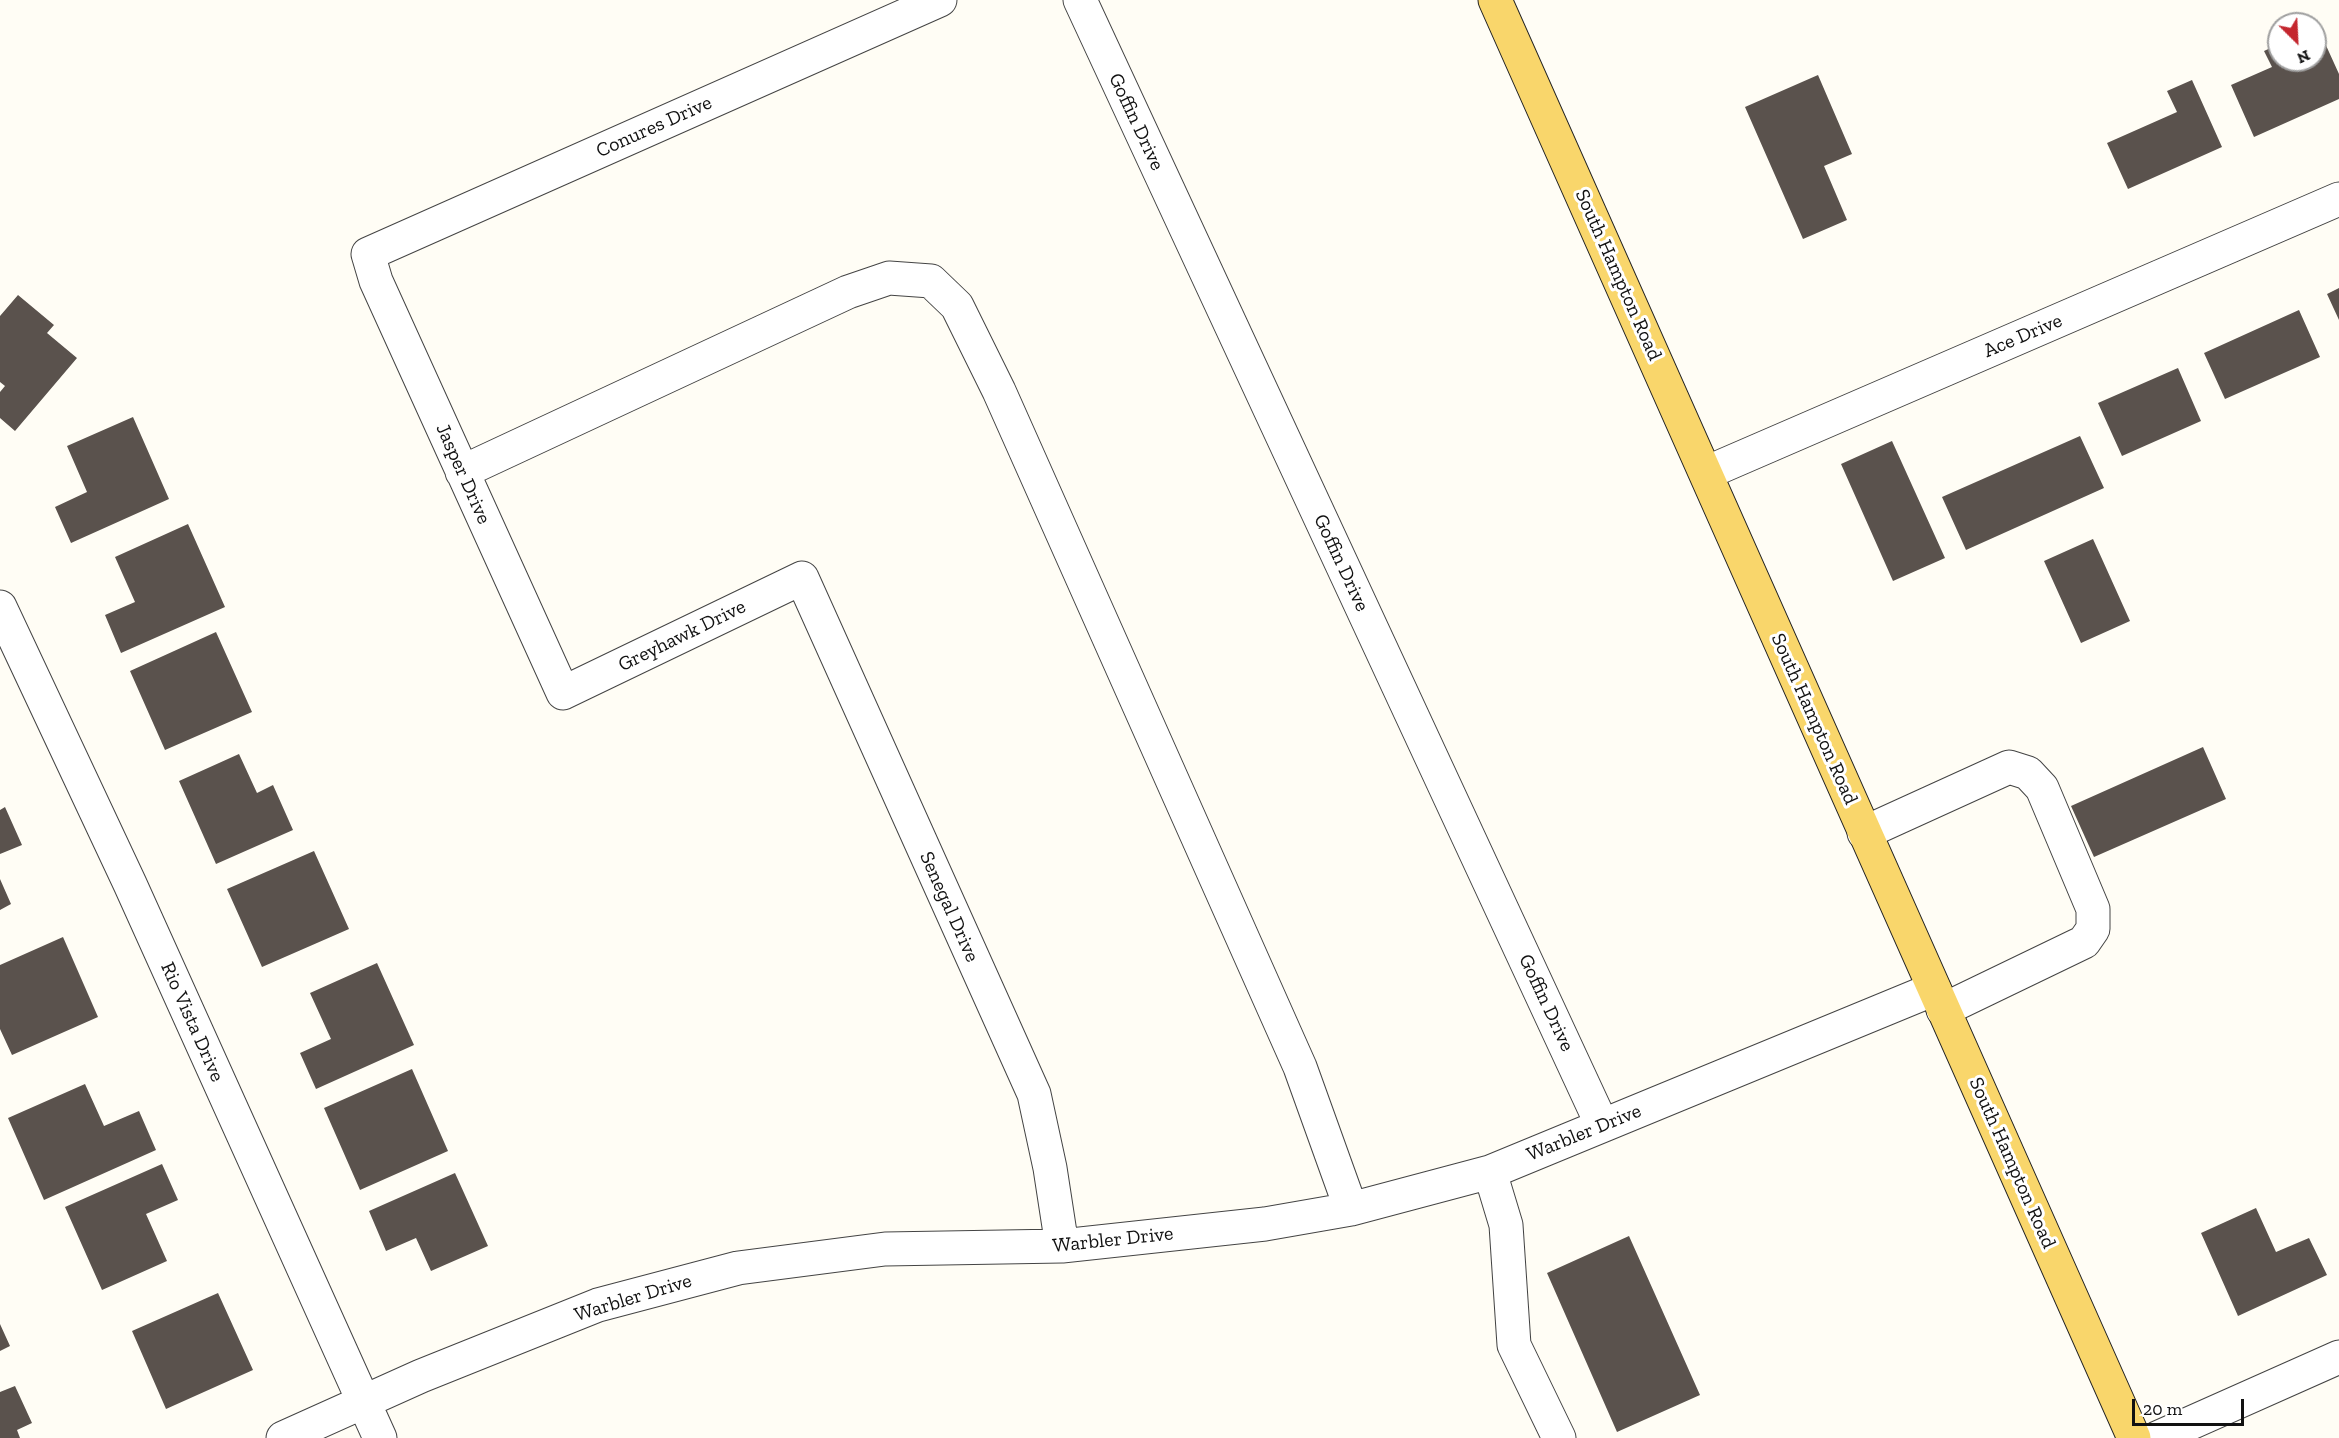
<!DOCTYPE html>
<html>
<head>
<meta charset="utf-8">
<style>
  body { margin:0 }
  #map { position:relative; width:2339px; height:1438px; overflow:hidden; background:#fffdf5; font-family:"Zilla Slab",serif }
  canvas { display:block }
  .north { position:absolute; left:2267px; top:12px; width:60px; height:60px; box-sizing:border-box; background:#fff; border:2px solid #a0a0a0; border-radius:50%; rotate:156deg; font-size:16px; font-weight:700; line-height:24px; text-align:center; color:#111 }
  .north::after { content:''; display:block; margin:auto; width:21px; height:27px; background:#c4262e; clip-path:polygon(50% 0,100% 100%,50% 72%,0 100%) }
  .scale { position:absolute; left:2132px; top:1399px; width:112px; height:27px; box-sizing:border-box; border:3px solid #111; border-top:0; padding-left:8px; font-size:18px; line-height:21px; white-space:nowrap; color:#111; -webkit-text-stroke:4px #fff; paint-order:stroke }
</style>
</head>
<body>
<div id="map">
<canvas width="2339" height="1438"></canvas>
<div class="north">N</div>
<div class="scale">20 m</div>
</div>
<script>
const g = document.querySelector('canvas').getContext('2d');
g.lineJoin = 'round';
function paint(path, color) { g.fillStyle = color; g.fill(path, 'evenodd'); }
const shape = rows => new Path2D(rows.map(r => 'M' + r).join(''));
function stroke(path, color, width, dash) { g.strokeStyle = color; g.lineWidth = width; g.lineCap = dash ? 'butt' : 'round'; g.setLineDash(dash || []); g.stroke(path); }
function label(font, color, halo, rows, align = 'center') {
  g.font = font + ' "Zilla Slab",serif'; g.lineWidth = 6; g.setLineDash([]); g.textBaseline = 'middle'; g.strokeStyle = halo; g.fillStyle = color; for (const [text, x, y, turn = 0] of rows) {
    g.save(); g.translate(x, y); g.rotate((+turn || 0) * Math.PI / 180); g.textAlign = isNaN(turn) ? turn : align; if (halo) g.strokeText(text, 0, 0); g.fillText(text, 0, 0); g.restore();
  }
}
const building = shape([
  [2324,41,2339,74,2339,99,2254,137,2231,85,2272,67,2264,51,2279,44,2279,60,2315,60,2315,45],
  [1818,75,1852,154,1824,166,1847,220,1803,239,1745,107],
  [2192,80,2222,147,2128,189,2107,143,2177,112,2167,91],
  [2339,288,2339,320,2327,294],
  [18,295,54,325,47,333,77,358,15,431,0,418,0,392,5,386,0,382,0,316],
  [2299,310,2320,357,2225,399,2204,353],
  [2178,368,2201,421,2122,456,2098,403],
  [133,417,169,499,71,543,55,507,87,492,67,446],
  [2080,436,2104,488,1966,550,1942,497],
  [1892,441,1945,558,1893,581,1841,464],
  [188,524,225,607,121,653,105,615,135,602,115,557],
  [2093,539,2130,621,2081,643,2044,561],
  [216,632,252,712,165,750,130,671],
  [2203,747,2226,799,2094,857,2071,806],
  [239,754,257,793,273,785,293,830,216,864,179,781],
  [5,807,22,845,0,854,0,810],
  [314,851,349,929,262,967,227,889],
  [0,879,11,904,0,910],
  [63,937,98,1017,12,1055,0,1029,0,965],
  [377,963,414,1045,316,1089,300,1053,331,1039,310,993],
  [412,1069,448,1151,360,1190,324,1108],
  [85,1084,104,1126,139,1111,156,1150,44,1200,8,1118],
  [162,1164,178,1200,146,1214,167,1261,102,1290,65,1207],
  [455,1173,488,1246,431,1271,416,1238,386,1251,369,1211],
  [2256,1208,2276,1252,2309,1238,2327,1275,2238,1316,2201,1233],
  [1629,1236,1700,1395,1617,1432,1547,1273],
  [218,1293,253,1370,166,1409,132,1331],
  [0,1324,10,1346,0,1351],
  [15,1386,32,1423,17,1430,20,1438,0,1438,0,1392]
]);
const minor = shape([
  [940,0,368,254,376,281,563,693,802,578,1034,1094,1050,1168,1062,1246],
  [1080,0,1602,1125],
  [462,472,848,292,889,278,931,281,957,306,999,391,1300,1067,1351,1209],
  [1706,473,2339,199],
  [0,607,130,884,380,1438],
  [1864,833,2009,767,2028,773,2042,788,2093,909,2093,929,2084,942,1943,1010],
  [1490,1172,1506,1225,1514,1345,1559,1438],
  [283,1438,421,1376,598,1305,738,1268,885,1249,1062,1246,1265,1224,1351,1209,1490,1172,1934,989],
  [2157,1438,2339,1357]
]);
const major = shape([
  [1495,0,2134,1438]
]);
const streetNames = [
  ["Goffin Drive",1136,122,65],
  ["Conures Drive",654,127,-24],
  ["South Hampton Road",1618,275,66],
  ["Ace Drive",2023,336,-23],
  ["Jasper Drive",463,474,66],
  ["Goffin Drive",1341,563,65],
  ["Greyhawk Drive",682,636,-26],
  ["South Hampton Road",1814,719,66],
  ["Senegal Drive",949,907,66],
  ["Goffin Drive",1546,1003,65],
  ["Rio Vista Drive",192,1022,66],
  ["Warbler Drive",1584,1133,-22],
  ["South Hampton Road",2012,1163,66],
  ["Warbler Drive",1113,1240,-6],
  ["Warbler Drive",633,1298,-17]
];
paint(building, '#5a524d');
stroke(minor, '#444', 35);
stroke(major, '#222', 35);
stroke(minor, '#fff', 33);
stroke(major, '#f9d66b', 33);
label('20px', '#111', '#fff', streetNames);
</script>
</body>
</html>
